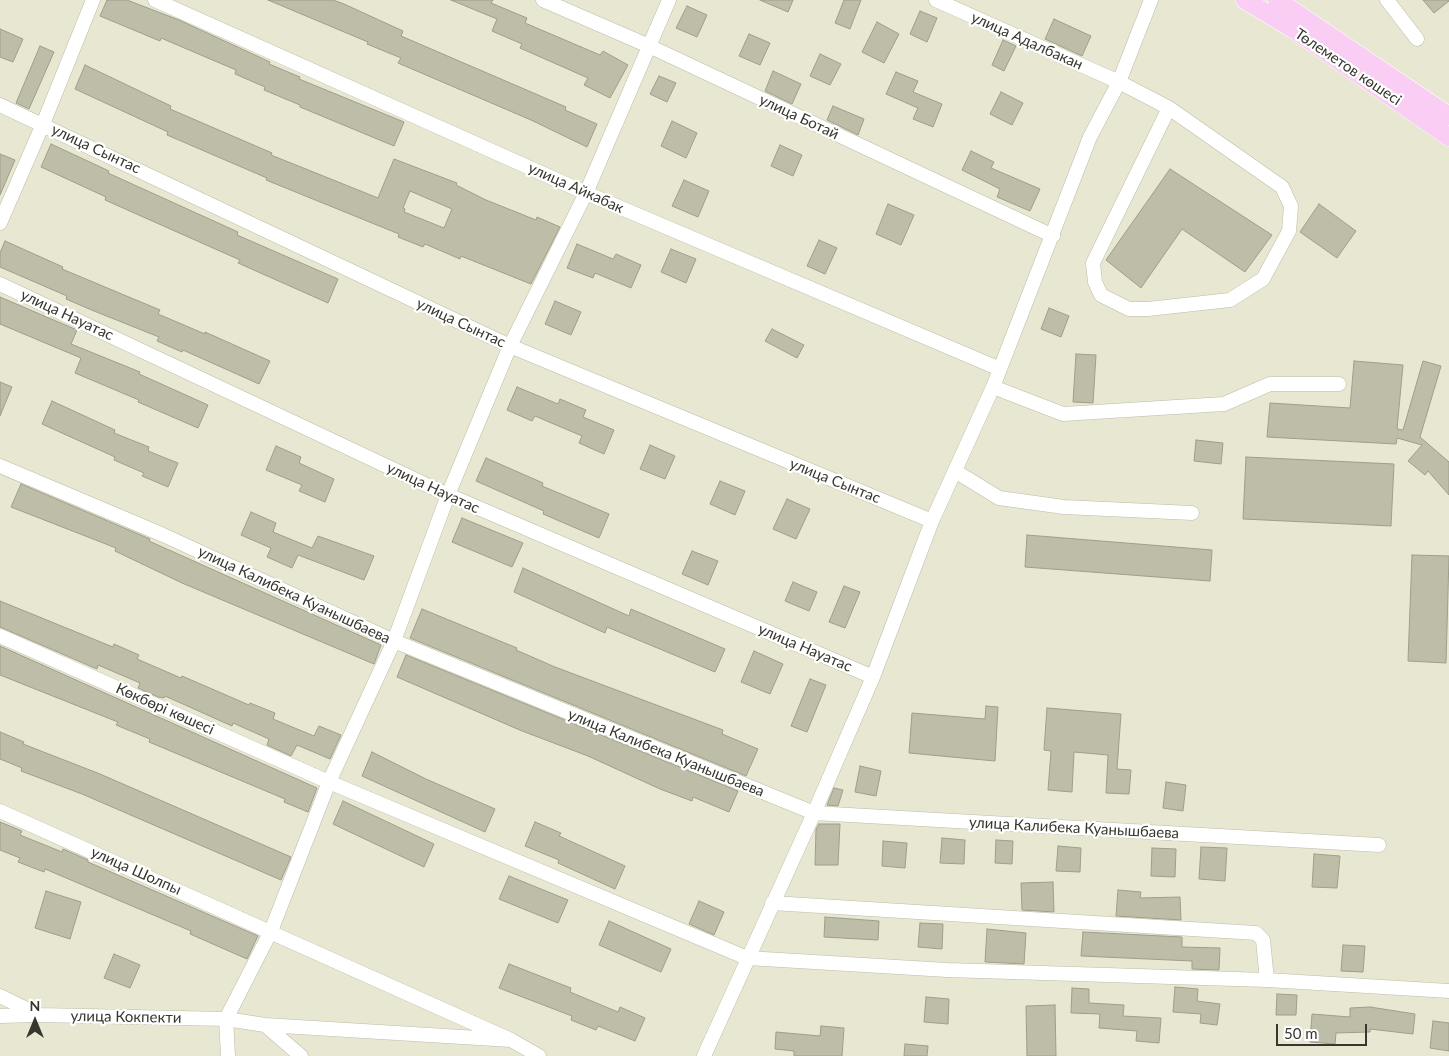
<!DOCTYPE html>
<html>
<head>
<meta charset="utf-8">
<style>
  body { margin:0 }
  #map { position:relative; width:1449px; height:1056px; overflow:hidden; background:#e7e7d2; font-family:Lato,sans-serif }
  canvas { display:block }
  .north { position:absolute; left:10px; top:996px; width:50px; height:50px; -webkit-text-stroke:4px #fff; paint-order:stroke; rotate:0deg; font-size:14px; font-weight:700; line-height:20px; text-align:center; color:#37372f }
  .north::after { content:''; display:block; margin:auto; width:18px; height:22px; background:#37372f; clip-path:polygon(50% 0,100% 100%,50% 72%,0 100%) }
  .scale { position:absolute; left:1276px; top:1024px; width:91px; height:22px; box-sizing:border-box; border:2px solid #37372f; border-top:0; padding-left:6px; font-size:15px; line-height:18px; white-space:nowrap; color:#37372f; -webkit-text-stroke:4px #fff; paint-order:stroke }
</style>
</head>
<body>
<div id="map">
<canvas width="1449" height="1056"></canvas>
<div class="north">N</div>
<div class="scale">50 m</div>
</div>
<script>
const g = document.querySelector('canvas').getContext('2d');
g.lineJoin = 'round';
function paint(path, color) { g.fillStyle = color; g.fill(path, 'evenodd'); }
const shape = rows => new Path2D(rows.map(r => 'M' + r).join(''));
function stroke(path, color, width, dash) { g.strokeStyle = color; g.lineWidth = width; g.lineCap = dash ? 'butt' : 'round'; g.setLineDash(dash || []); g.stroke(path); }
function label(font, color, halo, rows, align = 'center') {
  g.font = font + ' Lato,sans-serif'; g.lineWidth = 4.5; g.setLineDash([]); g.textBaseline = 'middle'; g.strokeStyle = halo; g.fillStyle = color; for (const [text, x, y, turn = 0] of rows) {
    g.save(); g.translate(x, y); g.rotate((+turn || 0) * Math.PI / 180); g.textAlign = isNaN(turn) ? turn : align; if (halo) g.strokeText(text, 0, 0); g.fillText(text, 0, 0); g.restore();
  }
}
const building = shape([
  [107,0,127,0,179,20,270,62,269,64,300,77,299,79,404,122,394,146,300,107,300,105,264,90,265,87,235,74,236,70,161,38,160,41,100,16,107,0],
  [268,0,333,0,344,4,403,31,401,36,566,107,565,110,597,124,587,147,531,120,398,63,401,58,367,44,368,42,268,0],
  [451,0,493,0,491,3,527,18,525,23,600,55,603,51,628,65,610,98,584,85,588,78,520,48,522,44,492,31,497,19,451,0],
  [760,0,793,0,788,12,760,0],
  [844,0,861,0,850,29,835,23,844,0],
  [1423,0,1449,0,1449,1,1434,13,1423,0],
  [687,6,707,15,697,37,676,28,687,6],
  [920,11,937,18,927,42,910,34,920,11],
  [1054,19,1091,36,1082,56,1045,39,1054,19],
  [877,22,899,34,884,63,862,52,877,22],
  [0,29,23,39,13,62,0,57,0,29],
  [749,34,770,43,760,65,739,56,749,34],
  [1003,40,1016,46,1004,71,992,65,1003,40],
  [40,46,54,52,29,109,16,103,40,46],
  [820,54,841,64,830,85,810,76,820,54],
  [85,65,171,106,170,109,272,153,271,155,378,198,394,159,457,183,456,185,486,200,536,220,537,217,560,227,531,284,461,256,460,259,425,244,423,247,398,237,399,234,266,180,267,178,167,135,168,132,75,89,85,65],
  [410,191,452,209,444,228,404,212,405,209,403,208,410,191],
  [773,71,801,84,792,104,765,91,773,71],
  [896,72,918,81,913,92,942,104,933,127,913,119,918,108,886,94,896,72],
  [659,76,676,83,667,102,650,94,659,76],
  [1001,92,1023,103,1012,125,990,114,1001,92],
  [833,106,864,119,858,135,827,120,833,106],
  [672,121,697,133,686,158,661,146,672,121],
  [51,144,109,171,108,173,238,232,237,235,338,279,328,303,238,263,240,260,105,200,106,197,41,167,51,144],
  [780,145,802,155,793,176,771,166,780,145],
  [971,151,994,162,991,168,1040,189,1030,211,997,197,1000,189,962,170,971,151],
  [0,154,15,160,0,195,0,154],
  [1170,169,1272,235,1245,272,1182,229,1141,288,1106,260,1170,169],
  [684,180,709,191,698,217,672,206,684,180],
  [888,204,914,215,901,245,876,234,888,204],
  [1319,204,1356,231,1337,258,1300,232,1319,204],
  [819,240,837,248,825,274,807,266,819,240],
  [5,241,63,267,62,269,160,310,158,314,205,334,205,332,270,361,259,384,183,350,182,352,157,341,159,337,94,311,66,299,67,296,0,267,0,253,5,241],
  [577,244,613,259,616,254,641,265,631,288,595,273,593,278,567,268,577,244],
  [671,249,696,259,686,283,661,272,671,249],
  [0,297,77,330,71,344,140,372,139,374,208,405,198,428,138,402,139,400,75,373,81,358,0,324,0,297],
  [555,301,581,312,571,335,545,324,555,301],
  [1049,308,1069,316,1061,337,1041,329,1049,308],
  [772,329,804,345,797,358,765,341,772,329],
  [1076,354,1096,355,1093,403,1073,402,1076,354],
  [1354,361,1403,365,1397,429,1403,430,1423,361,1441,366,1420,437,1449,462,1449,495,1428,471,1425,475,1408,461,1422,445,1397,438,1396,444,1267,437,1270,403,1350,408,1354,361],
  [0,382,12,387,0,416,0,382],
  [517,387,558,404,560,399,586,410,583,417,614,430,604,454,579,443,582,436,535,416,532,421,507,410,517,387],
  [52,401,115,430,114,433,149,447,148,451,178,463,168,487,142,476,144,473,114,460,115,457,42,424,52,401],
  [1196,440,1223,443,1221,464,1194,461,1196,440],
  [650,445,675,456,665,479,640,469,650,445],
  [276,446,301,457,299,463,334,479,325,502,299,491,302,485,266,470,276,446],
  [1246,457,1394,464,1391,526,1243,519,1246,457],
  [486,458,543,483,542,486,609,514,599,538,543,514,544,511,476,481,486,458],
  [720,481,745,491,735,515,710,504,720,481],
  [21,484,150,539,149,541,381,645,374,664,182,583,115,551,116,548,11,507,21,484],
  [787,499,810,509,796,539,773,529,787,499],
  [251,512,276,523,273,532,312,548,318,536,374,556,364,580,298,555,292,568,267,557,271,548,241,535,251,512],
  [462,518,523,543,512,567,452,542,462,518],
  [1027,535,1212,550,1210,581,1025,567,1027,535],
  [692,551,718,561,708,585,682,574,692,551],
  [1412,555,1449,556,1446,663,1408,661,1412,555],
  [523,568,629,616,631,609,725,649,715,672,607,627,605,633,514,592,523,568],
  [793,582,817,592,809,611,785,601,793,582],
  [844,586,860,592,845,628,829,622,844,586],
  [0,601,113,647,114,644,139,655,137,659,181,678,182,676,249,705,250,703,275,713,273,719,314,736,319,726,341,735,330,759,297,745,291,756,267,745,269,739,233,723,232,726,165,696,164,698,158,697,138,688,140,683,98,665,97,669,0,627,0,601],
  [422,609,517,648,516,650,555,667,723,730,722,734,758,749,746,776,410,638,422,609],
  [0,646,317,788,308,812,284,802,285,799,149,742,150,739,116,725,118,722,0,675,0,646],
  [754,651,783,664,770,694,741,682,754,651],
  [406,655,738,791,729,812,693,797,692,801,660,789,588,756,522,731,397,677,406,655],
  [810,679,826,685,807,732,791,726,810,679],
  [986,706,998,707,995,761,909,753,912,713,985,719,986,706],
  [1047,708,1121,714,1117,769,1131,770,1129,794,1106,793,1108,755,1074,752,1072,792,1048,790,1051,751,1044,750,1047,708],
  [0,732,24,742,23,744,100,774,291,857,281,880,82,794,21,771,22,768,0,759,0,732],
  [372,752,426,779,495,809,485,832,362,776,372,752],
  [860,766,881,771,876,796,855,792,860,766],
  [1166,782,1186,785,1183,811,1163,808,1166,782],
  [834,788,843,790,838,806,827,805,834,788],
  [343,801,434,844,424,867,333,824,343,801],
  [0,822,22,831,20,835,62,852,63,849,88,860,88,862,258,936,247,959,190,934,191,931,45,869,44,872,18,862,20,858,0,850,0,822],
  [535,822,561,833,559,836,625,866,615,889,558,863,559,860,525,846,535,822],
  [819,824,840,824,838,865,815,865,816,829,819,824],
  [942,838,965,840,964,864,940,863,942,838],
  [996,840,1013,841,1012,864,995,863,996,840],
  [883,841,907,843,905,868,882,866,883,841],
  [1058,846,1081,848,1080,872,1056,871,1058,846],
  [1201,847,1227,848,1225,881,1199,879,1201,847],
  [1152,848,1176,849,1175,877,1151,876,1152,848],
  [1314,854,1340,856,1337,888,1312,887,1314,854],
  [509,876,568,900,558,923,499,899,509,876],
  [1053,882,1054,912,1022,910,1021,883,1053,882],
  [1118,890,1141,892,1140,898,1180,897,1181,920,1116,916,1118,890],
  [46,891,81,902,70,939,35,928,46,891],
  [699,901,724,912,714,935,689,924,699,901],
  [825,917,879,921,878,940,824,937,825,917],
  [609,921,671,949,661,972,599,945,609,921],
  [920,923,943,924,942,949,918,947,920,923],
  [987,929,1026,933,1024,964,985,962,987,929],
  [1083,932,1182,937,1182,947,1220,948,1219,970,1192,969,1192,961,1081,956,1083,932],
  [1343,945,1365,946,1363,972,1341,971,1343,945],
  [114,954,140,965,130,988,104,978,114,954],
  [509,964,571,988,570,992,618,1012,620,1007,645,1018,635,1041,598,1026,596,1030,571,1020,572,1016,499,988,509,964],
  [1175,987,1198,989,1197,1001,1220,1004,1217,1025,1200,1023,1201,1014,1173,1012,1175,987],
  [1072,988,1089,989,1089,1003,1124,1005,1123,1016,1161,1018,1159,1043,1136,1041,1137,1031,1099,1028,1100,1014,1071,1013,1072,988],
  [1277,994,1297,995,1296,1015,1276,1015,1277,994],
  [926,997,949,999,948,1024,924,1022,926,997],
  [1055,1005,1056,1056,1027,1056,1026,1006,1055,1005],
  [1370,1007,1415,1014,1413,1034,1370,1029,1370,1032,1336,1033,1335,1044,1310,1042,1312,1014,1350,1017,1350,1008,1370,1007],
  [1433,1021,1449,1023,1449,1051,1430,1048,1433,1021],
  [821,1026,844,1028,842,1056,794,1056,794,1051,775,1049,776,1032,820,1036,821,1026],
  [905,1044,928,1046,927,1056,904,1056,905,1044]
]);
const minor = shape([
  [155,0,586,193,1000,369],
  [543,0,649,46,1053,236],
  [936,0,1119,82,1169,108,1282,187,1291,206,1289,231,1263,279,1230,300,1148,309,1129,309,1101,295,1095,282,1093,263,1169,108],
  [1387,0,1417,39],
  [0,105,510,346,932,521],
  [0,223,43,124,93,0],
  [0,284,448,495,873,677],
  [993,387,1063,414,1224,404,1270,384,1339,384],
  [0,466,161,534,394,641,814,813,1379,845],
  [955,471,999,498,1064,507,1192,513],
  [0,636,329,782,747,958,947,970,1267,980,1449,991],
  [0,811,511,1040],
  [772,903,1256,933,1263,940,1267,980],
  [0,996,39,1015,226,1019,271,931,329,782,394,641,448,495,510,346,586,193,669,0],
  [0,1016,35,1015],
  [265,1025,301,1056],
  [228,1056,226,1019,265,1025,511,1040,539,1056],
  [704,1056,814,813,873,677,932,521,993,387,1090,137,1119,82,1151,0]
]);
const major = shape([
  [1245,0,1293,29,1449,137],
  [1277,0,1449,116]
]);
const streetNames = [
  ["улица Адалбакан",1027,41,24],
  ["Төлеметов көшесі",1348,67,34],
  ["улица Ботай",799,117,25],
  ["улица Сынтас",96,149,25],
  ["улица Айкабак",576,188,24],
  ["улица Науатас",67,315,25],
  ["улица Сынтас",461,323,25],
  ["улица Сынтас",835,481,22],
  ["улица Науатас",433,488,25],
  ["улица Калибека Куанышбаева",294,595,25],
  ["улица Науатас",805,648,23],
  ["Көкбөрі көшесі",165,709,24],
  ["улица Калибека Куанышбаева",666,753,22],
  ["улица Калибека Куанышбаева",1074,828,3],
  ["улица Шолпы",136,871,24],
  ["улица Кокпекти",126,1017,1]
];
paint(building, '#bdbda8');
stroke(building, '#9e9e8a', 1);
stroke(minor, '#bcbca7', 15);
stroke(major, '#fff', 19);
stroke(minor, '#fff', 14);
stroke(major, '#facdf5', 18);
label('15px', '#37372f', '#fff', streetNames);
</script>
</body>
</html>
